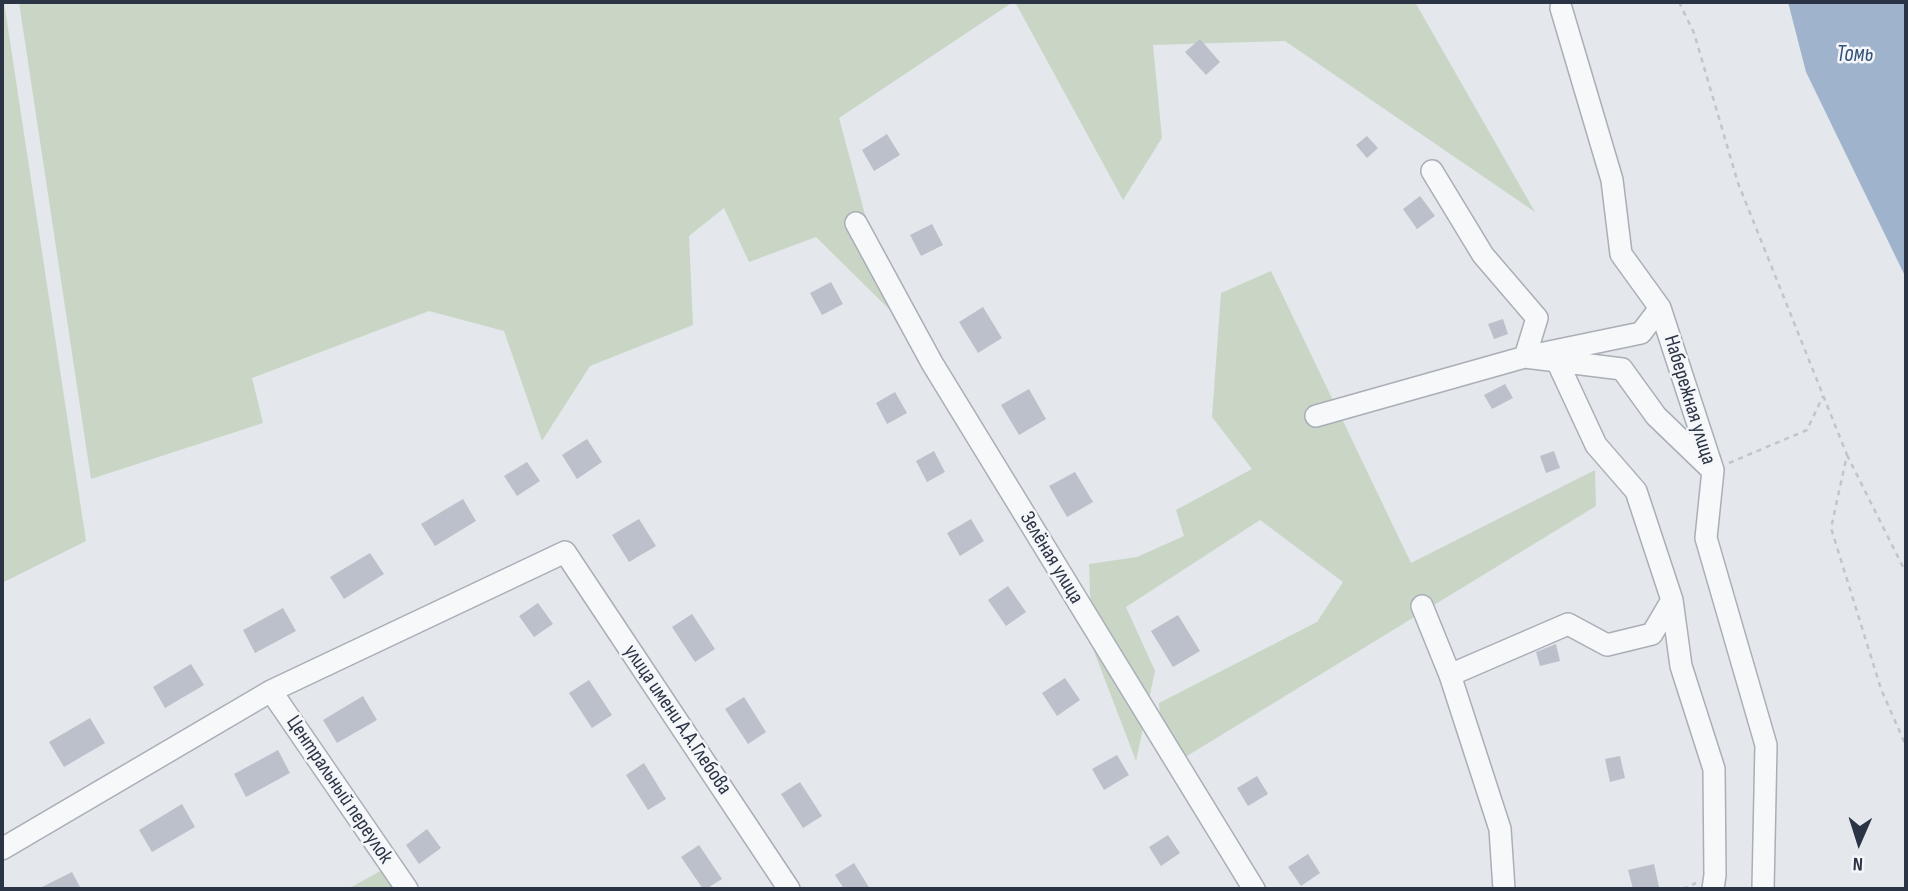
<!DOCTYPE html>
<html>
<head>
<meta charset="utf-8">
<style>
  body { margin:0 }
  #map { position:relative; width:1908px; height:891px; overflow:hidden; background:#e4e7ec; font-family:"Sofia Sans Condensed",sans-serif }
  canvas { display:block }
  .frame { position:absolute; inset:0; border:4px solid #2b3445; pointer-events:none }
  .north { position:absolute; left:1824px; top:807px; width:70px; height:70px; -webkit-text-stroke:5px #f4f6f9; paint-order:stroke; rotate:183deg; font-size:19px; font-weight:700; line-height:28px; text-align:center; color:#2b3445 }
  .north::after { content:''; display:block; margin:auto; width:24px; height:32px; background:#2b3445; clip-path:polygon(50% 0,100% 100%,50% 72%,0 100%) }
</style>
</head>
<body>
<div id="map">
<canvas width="1908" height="891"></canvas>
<div class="frame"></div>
<div class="north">N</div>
</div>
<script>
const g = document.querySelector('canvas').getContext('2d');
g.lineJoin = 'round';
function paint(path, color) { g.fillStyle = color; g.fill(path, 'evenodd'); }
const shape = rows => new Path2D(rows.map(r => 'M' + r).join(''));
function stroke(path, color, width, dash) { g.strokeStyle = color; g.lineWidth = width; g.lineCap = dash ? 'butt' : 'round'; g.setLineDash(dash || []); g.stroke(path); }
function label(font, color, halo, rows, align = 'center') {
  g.font = font + ' "Sofia Sans Condensed",sans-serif'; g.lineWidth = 5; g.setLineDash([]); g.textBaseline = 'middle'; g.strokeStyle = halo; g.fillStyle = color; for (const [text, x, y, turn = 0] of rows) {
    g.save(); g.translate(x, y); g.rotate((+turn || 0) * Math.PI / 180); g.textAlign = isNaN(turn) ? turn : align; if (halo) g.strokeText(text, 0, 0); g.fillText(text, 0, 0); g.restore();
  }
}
const green = shape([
  [2,2,4,2,86,541,2,583],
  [19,2,1013,2,839,118,891,311,816,237,749,262,724,208,689,236,693,325,590,366,542,441,504,331,429,311,252,378,263,423,91,479],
  [1015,2,1415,2,1535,212,1285,41,1153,45,1162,138,1123,200],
  [1271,271,1411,563,1595,470,1596,506,1187,756,1163,758,1159,703,1317,622,1343,582,1260,520,1126,607,1155,671,1136,761,1092,646,1089,564,1137,557,1184,536,1176,510,1252,469,1212,417,1221,293],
  [384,869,398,889,348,889]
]);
const water = shape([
  [1788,2,1906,2,1906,278,1806,72]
]);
const building = shape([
  [1200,39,1220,62,1206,75,1185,52],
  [887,134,900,155,874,171,862,150],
  [1367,136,1378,148,1367,158,1356,145],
  [1420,196,1435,216,1417,229,1403,209],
  [932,224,943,245,921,256,910,235],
  [831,282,843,304,822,315,810,293],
  [983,307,1002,338,978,353,959,322],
  [1503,319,1508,334,1494,339,1488,324],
  [1505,384,1513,398,1492,409,1484,395],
  [1029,389,1046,419,1019,435,1001,405],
  [895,392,907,413,887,424,876,403],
  [587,439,602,462,577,479,562,455],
  [934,451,945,472,927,482,916,461],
  [1554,451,1560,468,1546,473,1540,456],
  [527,462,540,481,517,496,504,476],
  [1075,472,1093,502,1067,517,1049,486],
  [463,499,476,521,435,546,421,524],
  [639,519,656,546,629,562,612,535],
  [971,519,984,541,960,556,947,533],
  [370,553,384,574,344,599,330,577],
  [1008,586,1026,612,1006,626,988,600],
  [538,603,553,624,534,637,519,616],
  [283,608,296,631,255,653,243,630],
  [692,614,715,649,695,662,672,627],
  [1178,615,1200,651,1173,667,1151,631],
  [1556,644,1560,661,1540,666,1536,652],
  [191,664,204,685,165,708,153,687],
  [1065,678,1080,700,1057,716,1042,693],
  [589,680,612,715,592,728,569,693],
  [363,696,377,720,337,743,323,720],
  [744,697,766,732,748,744,725,709],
  [90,718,105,743,64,767,49,742],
  [278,750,290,773,246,797,234,774],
  [1117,755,1129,775,1104,790,1092,769],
  [1620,756,1625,778,1610,782,1605,759],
  [644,763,666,799,648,810,626,775],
  [1257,776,1268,794,1248,806,1237,788],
  [800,782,822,816,803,828,781,794],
  [182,804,195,827,152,852,139,830],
  [427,829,441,848,419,864,406,845],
  [1168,835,1180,853,1161,866,1149,847],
  [699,845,722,879,706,889,703,889,681,857],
  [1308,854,1320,873,1301,886,1288,867],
  [854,863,870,889,844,889,835,875],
  [1654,864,1659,887,1633,889,1628,870],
  [72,872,81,889,38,889]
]);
const path = shape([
  [1679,2,1694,33,1738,183,1847,455,1831,528,1881,689,1906,746],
  [1847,455,1906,573],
  [1729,463,1807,430,1823,396],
  [1683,889,1696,883]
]);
const minor = shape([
  [1561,8,1612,180,1621,254,1660,308,1713,470,1706,538,1766,745,1763,889],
  [1432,171,1483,255,1537,318,1525,357,1622,369,1656,416,1711,469],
  [856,223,932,363,1254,889],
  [1557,361,1596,445,1636,491,1672,600,1681,666,1714,769,1715,875,1713,889],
  [1316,416,1525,357,1641,333,1660,308],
  [1422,606,1450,675],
  [271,691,407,889],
  [2,849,271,691,565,552,789,889],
  [1504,889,1500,829,1450,675,1568,624,1607,645,1652,634,1672,600]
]);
const streetNames = [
  ["Набережная улица",1689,400,73],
  ["Зелёная улица",1051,558,59],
  ["улица имени А.А.Глебова",677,720,56],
  ["Центральный переулок",339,790,56]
];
const waterNames = [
  ["Томь",1855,55]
];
paint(green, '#c9d6c5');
paint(water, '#9fb4cc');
paint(building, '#bbc0ca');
stroke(minor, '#a9aeb7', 24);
stroke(path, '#c2c5cb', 2.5, [5, 5]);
stroke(minor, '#f7f8fa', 21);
label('21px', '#2b3445', '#f4f6f9', streetNames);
label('italic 23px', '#34527a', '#f4f6f9', waterNames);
</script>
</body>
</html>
